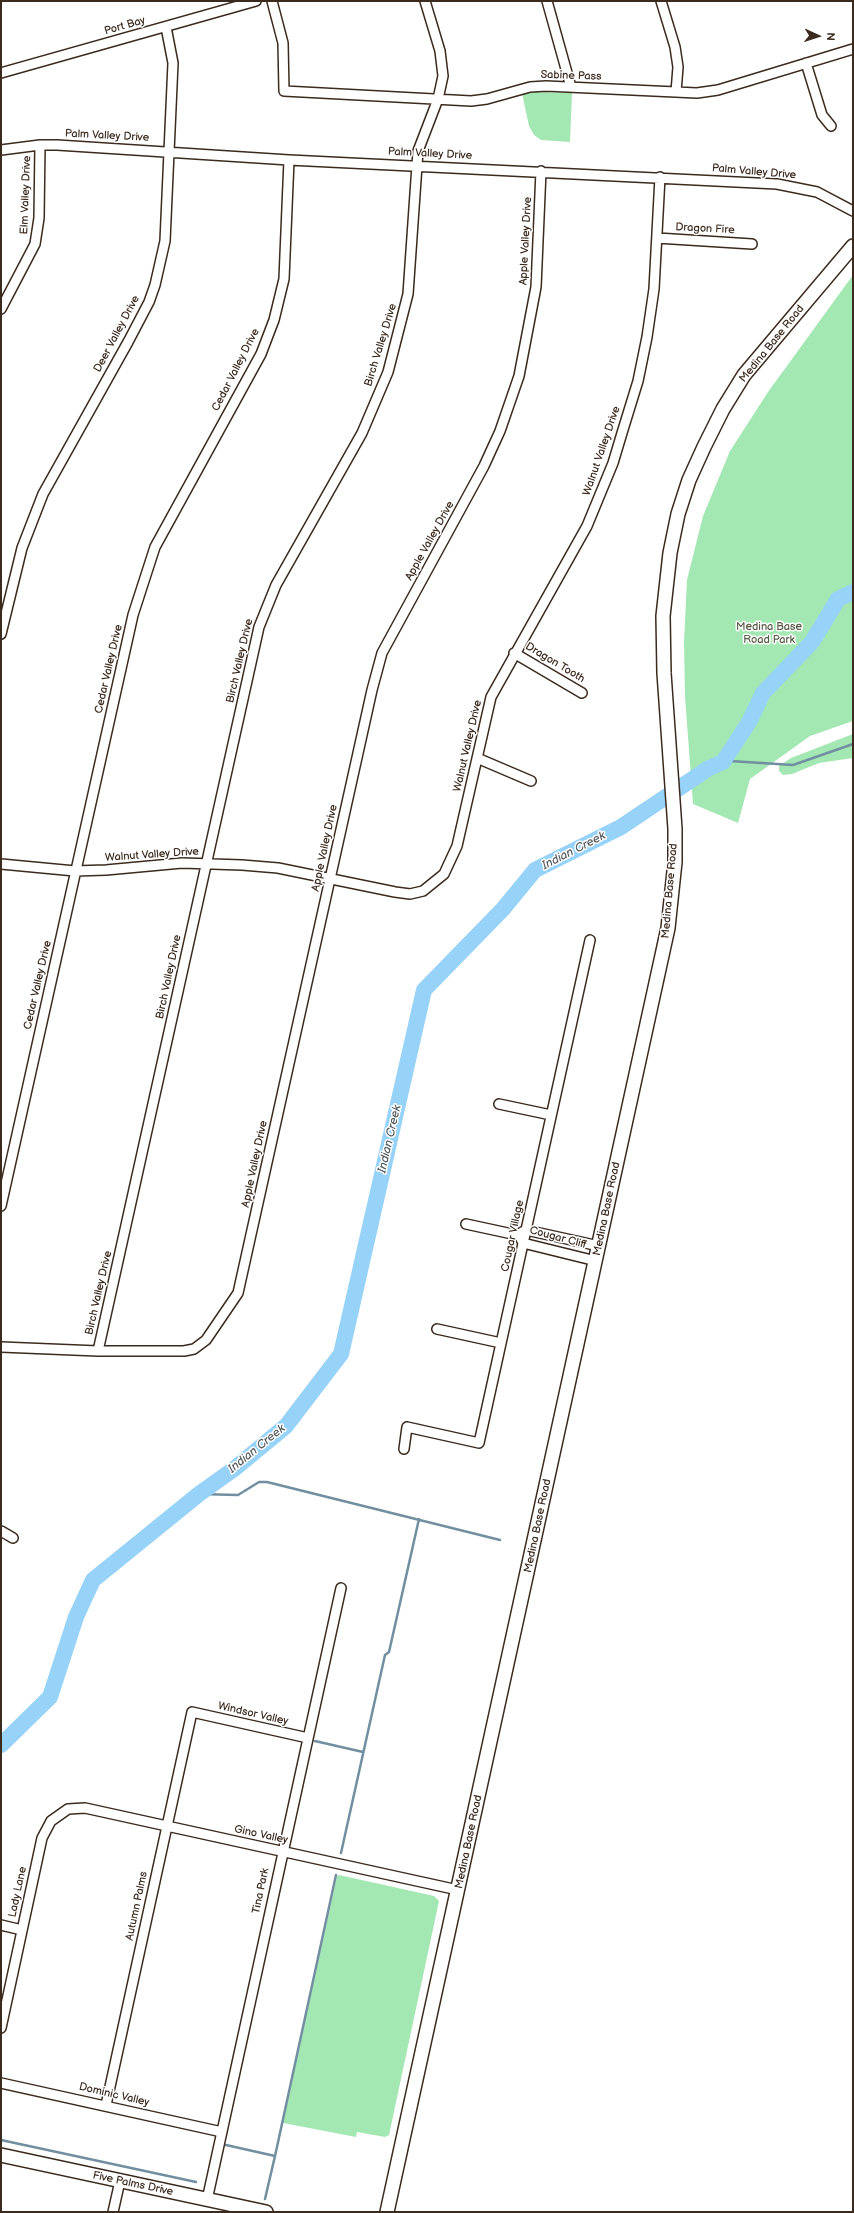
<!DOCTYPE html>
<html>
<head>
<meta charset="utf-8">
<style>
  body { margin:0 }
  #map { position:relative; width:854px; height:2213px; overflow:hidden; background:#fff; font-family:"Balsamiq Sans",sans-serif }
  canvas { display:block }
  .frame { position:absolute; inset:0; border:2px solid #3b2a1e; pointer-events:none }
  .north { position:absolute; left:798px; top:16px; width:40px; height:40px; -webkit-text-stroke:3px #fff; paint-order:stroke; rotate:93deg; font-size:11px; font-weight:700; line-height:16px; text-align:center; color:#3b2a1e }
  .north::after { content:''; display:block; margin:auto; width:14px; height:18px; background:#3b2a1e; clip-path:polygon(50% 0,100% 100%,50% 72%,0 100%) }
</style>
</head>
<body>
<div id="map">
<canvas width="854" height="2213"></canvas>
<div class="frame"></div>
<div class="north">N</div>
</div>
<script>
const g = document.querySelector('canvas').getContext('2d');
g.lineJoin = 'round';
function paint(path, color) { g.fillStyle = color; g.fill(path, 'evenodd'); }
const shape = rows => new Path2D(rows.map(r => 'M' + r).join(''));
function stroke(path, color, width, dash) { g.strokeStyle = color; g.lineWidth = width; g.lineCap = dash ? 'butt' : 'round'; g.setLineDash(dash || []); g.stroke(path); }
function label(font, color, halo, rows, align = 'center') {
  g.font = font + ' "Balsamiq Sans",sans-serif'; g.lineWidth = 3; g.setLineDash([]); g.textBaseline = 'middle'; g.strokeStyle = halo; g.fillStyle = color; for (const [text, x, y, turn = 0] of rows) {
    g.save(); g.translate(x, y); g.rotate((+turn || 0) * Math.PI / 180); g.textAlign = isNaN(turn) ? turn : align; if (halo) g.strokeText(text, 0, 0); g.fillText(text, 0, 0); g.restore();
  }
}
const green = shape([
  [537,92,572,93,570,142,541,140,534,135,529,126,522,93],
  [853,275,853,721,810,736,750,779,738,823,693,804,685,696,684,642,687,580,703,516,730,451,768,392],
  [853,734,853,758,819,763,792,774,783,775,779,771,779,766,791,758],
  [339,1875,434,1896,439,1901,389,2135,385,2137,357,2132,356,2137,283,2123,337,1876]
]);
const stream = shape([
  [723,762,730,761,793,765,853,744],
  [199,1494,238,1495,259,1482,267,1482,500,1540],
  [315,1741,363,1752],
  [341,1853,385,1655,389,1652,419,1519],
  [1,2140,196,2182],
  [226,2145,275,2156,265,2199],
  [275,2156,336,1875]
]);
const river = shape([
  [1,1745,50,1697,76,1617,93,1580,199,1494,234,1469,286,1426,341,1354,424,990,503,909,535,870,621,827,709,768,723,762,749,722,763,693,812,642,838,599,853,592]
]);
const street = shape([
  [272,1,283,43,284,91,471,101,487,99,530,87,546,86,697,93,718,90,853,49],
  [547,1,571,87],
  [661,1,675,47,678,67,676,92],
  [806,63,822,115,831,126],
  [1,73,256,1],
  [1,150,40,145,57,145,289,160,777,184,817,192,853,211],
  [657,238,752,244],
  [1,309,35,244,39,218,40,145],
  [1,634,22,548,43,494,128,342,149,302,155,285,165,241,173,63,166,27],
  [514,653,582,693],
  [477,758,531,781],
  [1,864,75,871,106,870,182,863,242,865,278,868,395,892,410,894,423,891,444,874,457,846,491,697,587,526,613,463,622,433,638,381,647,337,654,289,660,177],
  [499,1104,551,1115],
  [1,1206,133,615,155,547,261,354,274,320,284,279,289,160],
  [466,1224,517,1235,526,1230,599,1246],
  [521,1239,523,1243,596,1261],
  [437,1329,501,1343],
  [1,1347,98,1351,184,1351,194,1349,206,1340,238,1293,372,690,382,653,484,466,500,431,519,376,536,287,541,171],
  [98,1351,259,627,276,585,362,433,388,372,408,294,418,151,438,99,443,76,440,51,425,1],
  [404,1449,407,1427,479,1443,590,940],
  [1,1531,13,1538],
  [1,1925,22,1930],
  [1,2028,42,1838,51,1821,68,1809,85,1808,458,1890],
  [1,2083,222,2132],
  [106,2105,192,1712,308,1738],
  [207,2200,341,1588],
  [113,2212,120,2181]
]);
const secondary = shape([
  [1,2155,266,2212],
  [387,2212,668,928,675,862,675,829,664,673,663,616,670,553,678,514,689,480,704,447,723,409,744,375,853,246]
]);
const streetNames = [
  ["Port Bay",125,26,-16],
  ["Sabine Pass",571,76,2],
  ["Palm Valley Drive",107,136,3],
  ["Palm Valley Drive",430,154,3],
  ["Palm Valley Drive",754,172,5],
  ["Elm Valley Drive",26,195,-88],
  ["Dragon Fire",705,229,3],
  ["Apple Valley Drive",526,241,-87],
  ["Deer Valley Drive",117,334,-62],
  ["Medina Base Road",772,344,-51],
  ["Birch Valley Drive",381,345,-73],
  ["Cedar Valley Drive",236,370,-63],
  ["Walnut Valley Drive",602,451,-71],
  ["Apple Valley Drive",430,541,-61],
  ["Birch Valley Drive",240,661,-77],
  ["Dragon Tooth",555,663,31],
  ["Cedar Valley Drive",109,669,-77],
  ["Walnut Valley Drive",468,746,-77],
  ["Apple Valley Drive",325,848,-78],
  ["Walnut Valley Drive",152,855,-4],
  ["Medina Base Road",670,891,-85],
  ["Birch Valley Drive",169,977,-78],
  ["Cedar Valley Drive",38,985,-77],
  ["Apple Valley Drive",255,1164,-78],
  ["Medina Base Road",607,1209,-78],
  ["Cougar Village",513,1236,-78],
  ["Cougar Cliff",558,1238,15],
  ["Birch Valley Drive",99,1293,-77],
  ["Medina Base Road",538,1526,-78],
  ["Windsor Valley",253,1714,13],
  ["Gino Valley",261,1835,12],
  ["Medina Base Road",469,1842,-78],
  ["Tina Park",261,1891,-78],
  ["Lady Lane",18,1892,-78],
  ["Autumn Palms",137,1906,-78],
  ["Dominic Valley",114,2095,13],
  ["Five Palms Drive",133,2184,12]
];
const parkNames = [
  ["Medina Base",769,627],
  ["Road Park",769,640]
];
const waterNames = [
  ["Indian Creek",574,851,-27],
  ["Indian Creek",390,1139,-77],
  ["Indian Creek",257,1449,-39]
];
paint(green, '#a3e7b2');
stroke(stream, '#728fa1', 2.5);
stroke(river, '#97d2f8', 16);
stroke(street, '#3b2a1e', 12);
stroke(secondary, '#3b2a1e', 16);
stroke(street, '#fff', 9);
stroke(secondary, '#fff', 13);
label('11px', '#3b2a1e', '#fff', streetNames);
label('11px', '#555943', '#fff', parkNames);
label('italic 12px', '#575c5f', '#fff', waterNames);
</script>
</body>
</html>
